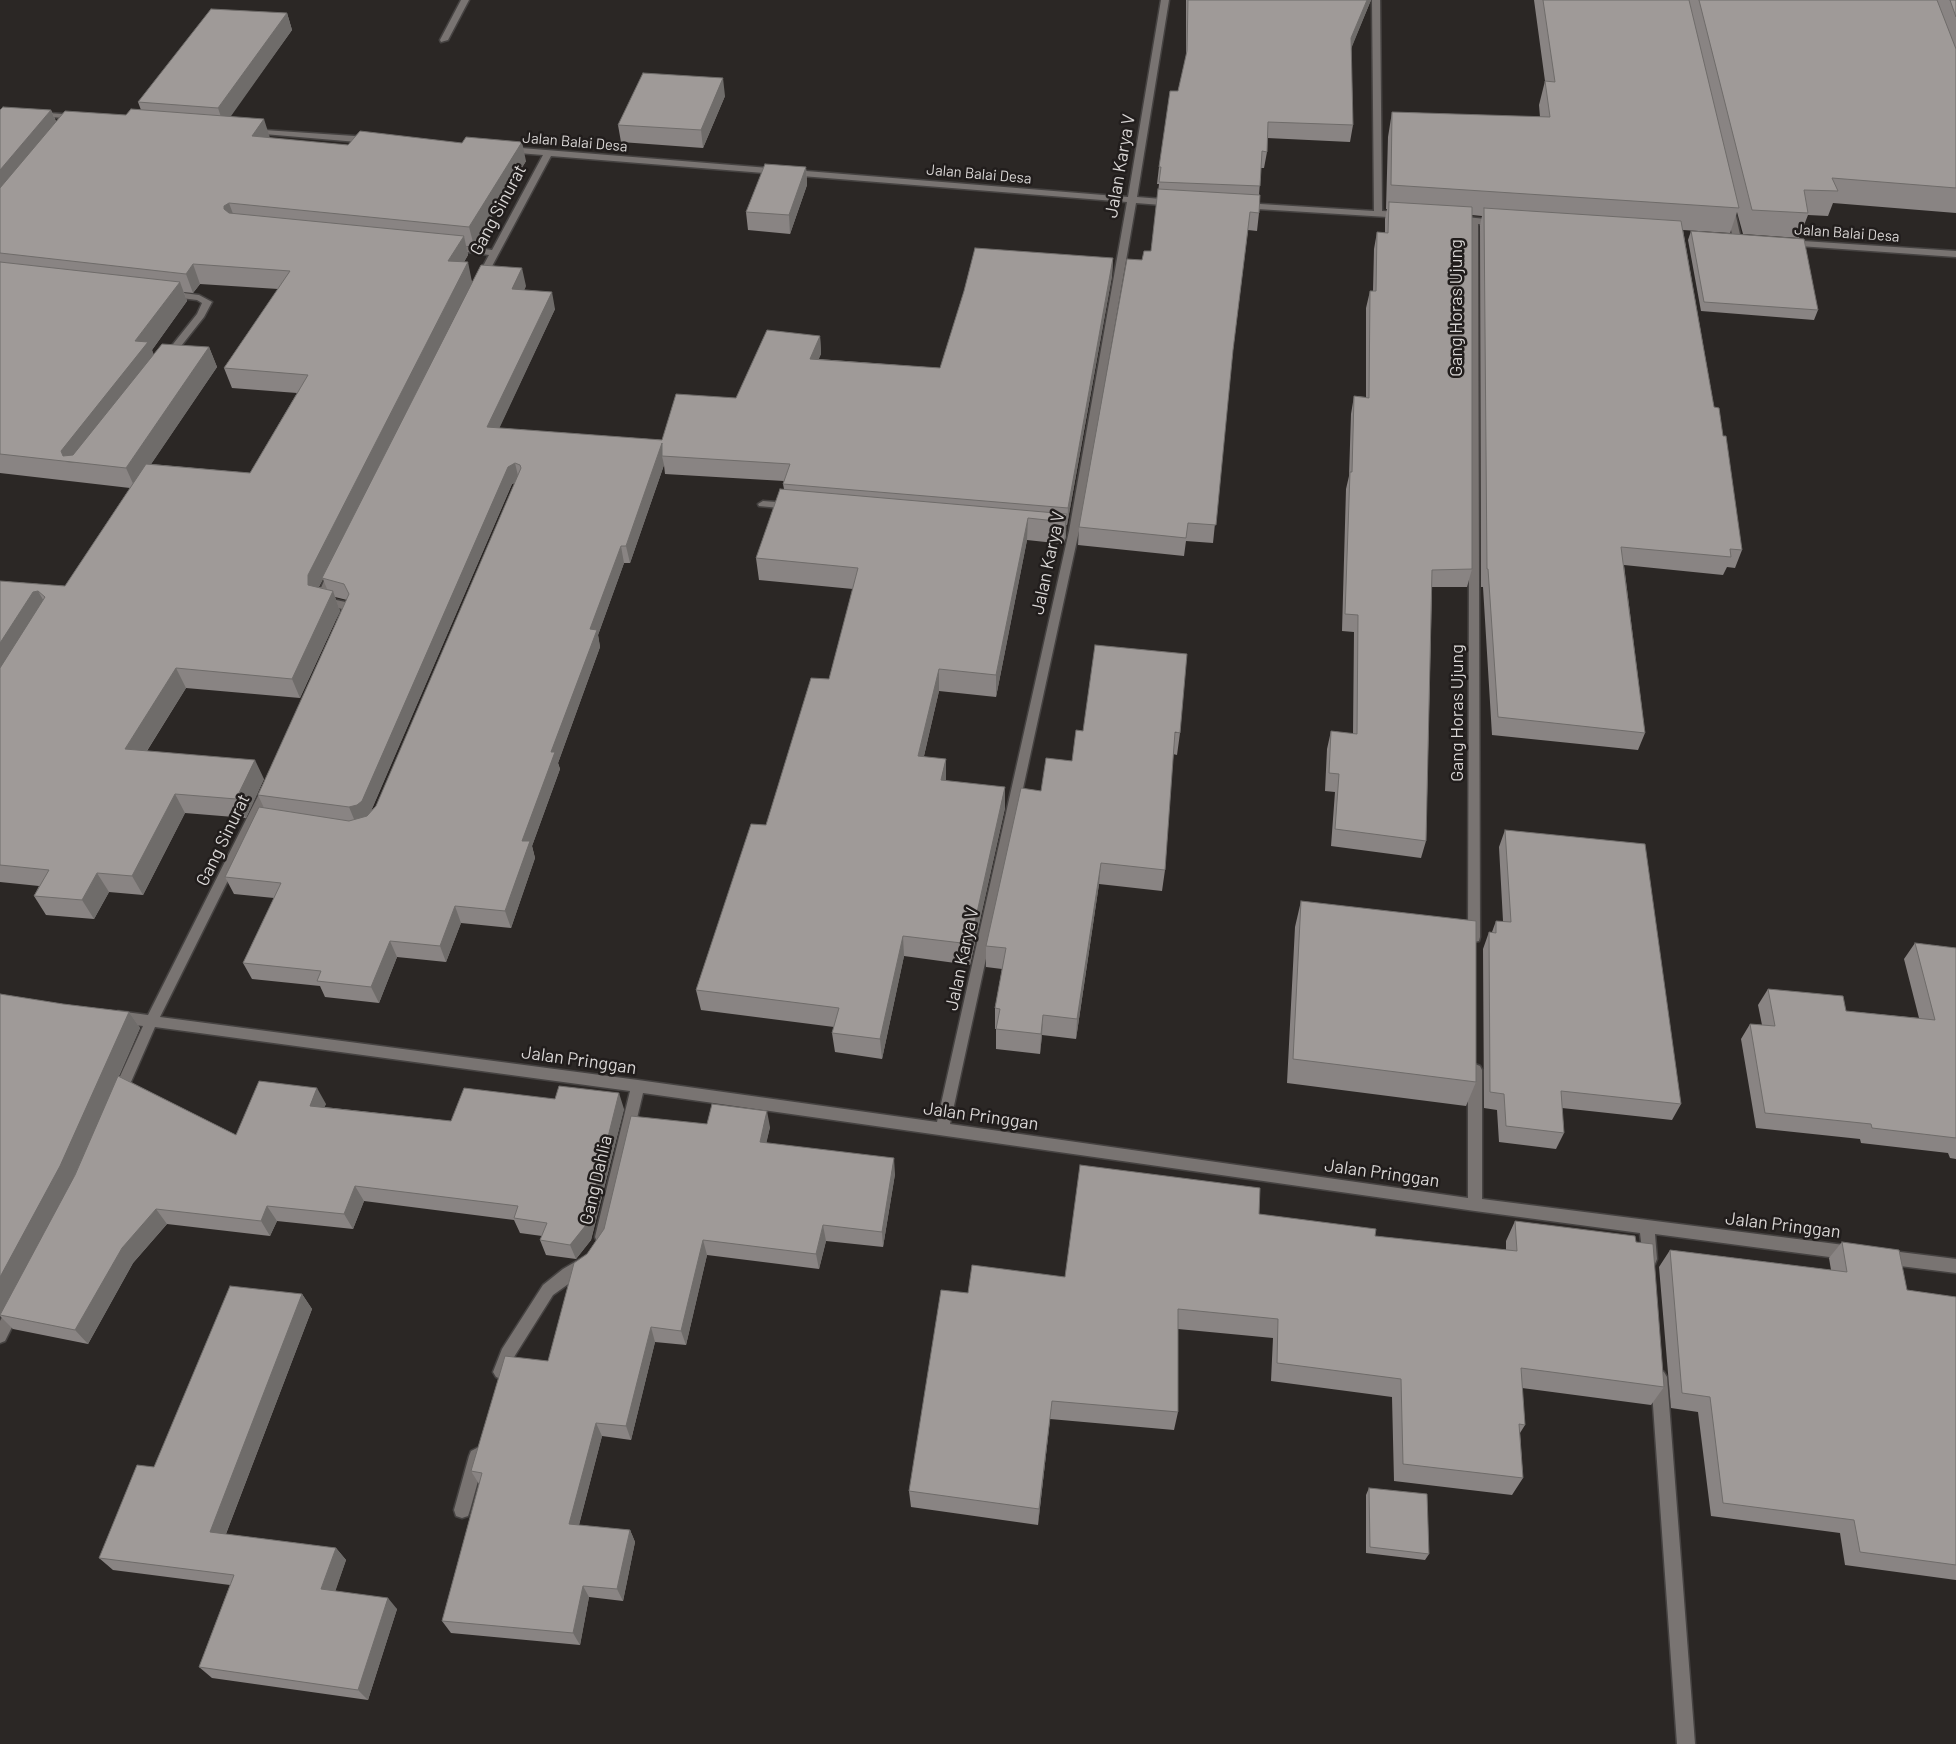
<!DOCTYPE html>
<html>
<head>
<meta charset="utf-8">
<style>
  body { margin:0 }
  canvas { display:block; background:#2b2725 }
</style>
</head>
<body>
<canvas width="1956" height="1744"></canvas>
<script>
const g = document.querySelector('canvas').getContext('2d');
g.lineJoin = 'round';
const shape = rows => new Path2D(rows.map(r => 'M' + r).join(''));
function stroke(path, color, width, dash) { g.strokeStyle = color; g.lineWidth = width; g.lineCap = dash ? 'butt' : 'round'; g.setLineDash(dash || []); g.stroke(path); }
function paint(path, color) { g.fillStyle = color; g.fill(path, 'evenodd'); }
function label(font, color, halo, rows, align = 'center') {
  g.font = font + ' Barlow,sans-serif'; g.lineWidth = 5; g.setLineDash([]); g.textBaseline = 'middle'; g.strokeStyle = halo; g.fillStyle = color; for (const [text, x, y, turn = 0] of rows) {
    g.save(); g.translate(x, y); g.rotate((+turn || 0) * Math.PI / 180); g.textAlign = isNaN(turn) ? turn : align; if (halo) g.strokeText(text, 0, 0); g.fillText(text, 0, 0); g.restore();
  }
}
const service = shape([
  [461,0,469,0,448,40,441,42,440,40,461,0]
]);
const minor = shape([
  [1161,0,1169,0,1137,197,1174,200,1178,203,1174,206,1136,203,1079,531,950,1124,1468,1198,1468,1070,1470,1066,1475,1064,1480,1066,1482,1070,1482,1199,1852,1246,1857,1248,1859,1253,1857,1258,1852,1260,1655,1234,1657,1259,1655,1264,1650,1266,1645,1264,1643,1259,1640,1233,1475,1211,643,1093,609,1237,607,1242,602,1244,597,1242,595,1237,630,1091,155,1027,124,1098,119,1100,114,1098,112,1094,143,1026,118,1023,113,1021,111,1017,113,1013,118,1011,148,1015,262,788,268,784,274,788,160,1017,638,1080,937,1122,1069,531,1127,202,551,156,483,283,477,283,475,281,489,255,452,250,448,247,452,244,492,250,543,155,506,152,505,150,509,147,1128,197,1161,0],
  [1372,0,1380,0,1382,211,1404,212,1408,215,1404,218,1241,208,1241,204,1244,203,1374,211,1372,0],
  [34,112,77,115,81,117,77,119,37,116,33,114,34,112],
  [249,129,369,137,373,140,369,143,252,133,248,131,249,129],
  [1730,204,1734,207,1741,239,1737,242,1733,239,1726,207,1730,204],
  [1456,216,1496,220,1500,223,1496,226,1478,224,1480,937,1479,941,1474,942,1469,941,1468,937,1470,223,1453,221,1453,217,1456,216],
  [1788,240,1956,251,1956,257,1785,245,1785,241,1788,240],
  [168,291,199,295,212,302,204,317,170,360,167,361,162,358,197,314,202,303,197,300,165,296,165,292,168,291],
  [763,501,790,503,795,506,790,509,759,506,758,504,763,501],
  [333,567,338,571,327,598,350,603,354,611,348,623,344,624,338,620,342,609,317,603,316,600,328,571,333,567],
  [1884,1250,1956,1259,1956,1273,1884,1264,1879,1262,1877,1257,1879,1252,1884,1250],
  [587,1255,592,1257,594,1262,592,1267,553,1295,514,1357,506,1377,501,1379,496,1377,493,1372,502,1349,543,1285,563,1269,587,1255],
  [15,1300,20,1302,22,1307,5,1341,0,1343,0,1321,10,1302,15,1300],
  [1659,1370,1664,1372,1667,1377,1695,1744,1677,1744,1651,1377,1654,1372,1659,1370],
  [477,1448,483,1451,485,1456,470,1510,468,1516,462,1518,456,1516,454,1510,469,1456,471,1451,477,1448]
]);
const wall = shape([
  [1186,0,1371,0,1351,48,1353,125,1350,142,1267,138,1267,152,1264,168,1261,168,1259,195,1259,213,1257,231,1248,230,1233,350,1213,543,1186,541,1184,556,1078,545,1079,527,1142,260,1151,251,1159,184,1157,184,1159,167,1178,91,1186,57],
  [1534,0,1956,0,1956,213,1833,203,1828,216,1808,215,1799,238,1743,234,1737,212,1730,233,1683,230,1714,407,1723,436,1742,550,1735,568,1727,567,1723,575,1624,565,1645,733,1638,750,1492,735,1483,587,1481,587,1480,225,1482,216,1472,215,1472,569,1467,587,1432,587,1426,841,1421,858,1331,846,1335,792,1325,791,1327,749,1331,731,1353,734,1354,632,1342,631,1346,489,1349,476,1351,414,1354,396,1366,397,1366,308,1370,291,1373,291,1374,249,1377,232,1385,233,1385,219,1387,209,1386,209,1388,137,1392,112,1540,117,1539,105,1545,81],
  [287,13,292,30,230,116,270,138,526,161,474,246,466,246,468,255,464,262,472,282,428,369,526,286,524,290,555,309,499,428,662,440,736,398,820,336,821,354,818,359,940,368,1113,258,1112,276,1067,525,1066,525,1066,536,1064,544,1027,540,996,697,939,691,924,756,946,781,1005,808,970,965,904,956,882,1059,835,1052,832,1033,834,1027,701,1010,696,990,829,679,853,589,759,580,756,558,784,489,783,484,784,481,665,474,664,465,630,563,624,563,598,635,600,647,558,763,560,769,532,846,535,858,511,928,461,923,446,962,397,957,379,1003,325,997,320,986,252,979,243,963,274,898,234,894,225,877,264,808,258,795,347,600,335,597,340,611,300,698,186,688,147,751,264,779,246,818,185,813,143,895,109,892,94,919,46,915,34,896,39,886,0,882,0,581,65,586,130,488,0,473,0,110,51,110,56,121,126,115,141,110,138,102],
  [200,284,278,289,224,368,232,388,297,393,250,473,151,464,217,367,209,347,153,354,152,350,187,301,184,292,193,293],
  [515,483,376,806,371,811,512,484],
  [323,579,327,589,319,587],
  [725,96,703,148,621,142,618,125],
  [806,167,807,185,790,234,748,230,746,212],
  [1691,231,1818,310,1814,320,1701,311,1688,240],
  [1083,731,1180,733,1177,755,1173,754,1165,870,1162,891,1099,884,1076,1039,1042,1035,1040,1054,996,1049,996,1029,995,1029,995,1008,1002,969,986,967,986,946,1041,791,1072,761],
  [1505,830,1681,1104,1672,1120,1562,1108,1564,1133,1556,1149,1499,1142,1497,1110,1484,1108,1483,949,1489,932,1492,932,1496,921,1503,921,1499,847],
  [1301,901,1476,1082,1466,1106,1287,1083,1295,927],
  [1915,943,1956,948,1956,1159,1950,1158,1948,1153,1861,1143,1860,1139,1756,1128,1741,1039,1750,1024,1762,1025,1758,1005,1768,989,1846,1011,1919,1018,1904,959],
  [0,994,63,1004,129,1012,140,1028,119,1076,236,1135,326,1104,324,1107,451,1121,624,1109,591,1240,576,1259,546,1255,540,1240,542,1236,520,1233,514,1220,364,1201,353,1229,277,1221,270,1236,167,1224,133,1263,88,1344,13,1329,0,1316,0,1317],
  [707,1124,770,1127,766,1143,895,1174,883,1247,826,1241,819,1269,707,1255,686,1345,655,1342,631,1440,602,1436,579,1525,630,1530,635,1542,623,1601,589,1597,580,1645,451,1633,442,1621,479,1484,471,1471,548,1361,587,1254,604,1229],
  [1259,1214,1375,1236,1506,1250,1506,1241,1515,1221,1636,1242,1664,1387,1651,1405,1522,1388,1525,1425,1520,1433,1523,1478,1512,1495,1394,1481,1392,1397,1271,1381,1273,1338,1178,1329,1178,1412,1174,1430,1050,1419,1038,1525,911,1507,909,1491,968,1293,1065,1277],
  [1842,1242,1907,1290,1956,1297,1956,1580,1845,1565,1840,1533,1711,1516,1698,1412,1671,1408,1659,1267,1670,1250,1831,1270,1829,1258],
  [302,1294,312,1309,226,1534,336,1548,346,1560,335,1591,397,1609,368,1700,212,1678,199,1667,230,1585,113,1570,99,1558,154,1467],
  [1369,1488,1429,1554,1425,1560,1366,1553,1366,1495]
]);
const shadedWall = shape([
  [1367,0,1371,0,1349,54,1351,38],
  [287,13,292,30,224,126,218,108],
  [723,78,725,96,703,148,701,130],
  [51,110,59,129,0,200,0,170],
  [264,119,270,138,252,136],
  [522,142,526,161,474,246,469,227],
  [806,167,807,185,790,234,789,215],
  [229,203,236,222,224,209,224,206],
  [464,236,468,255,453,280,448,261],
  [1113,258,1112,276,1067,525,1068,508],
  [468,262,472,282,323,578,322,578,323,579,315,594,308,585,308,575],
  [193,264,200,284,193,293,186,274],
  [522,268,526,286,516,306,512,289],
  [180,282,187,301,152,350,157,362,77,463,66,462,61,451,135,341],
  [552,292,555,309,492,444,487,427],
  [820,336,821,354,812,376,810,359],
  [209,347,217,367,135,488,126,468],
  [662,443,662,456,664,465,630,563,626,546],
  [515,463,519,480,512,484,368,818,356,824,349,807,508,467],
  [1067,514,1066,536,1064,544,1065,522],
  [1028,518,1027,540,996,697,996,675],
  [621,546,624,563,598,635,600,647,558,763,560,769,532,846,535,858,511,928,505,911,522,841,590,629],
  [38,591,49,610,0,680,0,643,33,592],
  [333,591,340,611,300,698,292,679],
  [176,668,186,688,136,768,125,749],
  [939,669,939,691,919,777,918,756],
  [946,759,946,780,942,801,941,780],
  [255,760,264,779,246,818,236,799],
  [1005,787,1005,808,970,965,970,944],
  [175,794,185,813,143,895,132,876],
  [1101,863,1099,884,1076,1039,1077,1019],
  [97,873,109,892,94,919,82,900],
  [455,906,461,923,446,962,440,946],
  [903,936,904,956,882,1059,880,1039],
  [390,941,397,957,379,1003,371,987],
  [129,1012,140,1028,72,1181,0,1315,0,1277],
  [1043,1015,1042,1035,1040,1054,1041,1034],
  [317,1088,326,1104,318,1121,310,1106],
  [619,1093,624,1109,591,1240,576,1259,570,1245],
  [767,1111,770,1127,763,1158,760,1142],
  [894,1158,895,1174,883,1247,882,1232],
  [355,1186,364,1201,353,1229,344,1214],
  [267,1206,277,1221,270,1236,261,1221],
  [156,1209,167,1224,133,1263,88,1344,75,1330,122,1248],
  [823,1225,826,1241,819,1269,816,1254],
  [703,1240,707,1255,686,1345,681,1331],
  [302,1294,312,1309,222,1544,210,1532],
  [651,1327,655,1342,631,1440,626,1426],
  [1052,1401,1050,1419,1038,1525,1039,1509],
  [596,1423,602,1436,576,1536,569,1524],
  [630,1530,635,1542,623,1601,617,1589],
  [336,1548,346,1560,332,1601,321,1589],
  [583,1586,589,1597,580,1645,573,1633],
  [388,1598,397,1609,368,1700,358,1690]
]);
const building = shape([
  [1188,0,1367,0,1351,38,1353,125,1268,122,1267,152,1262,151,1260,186,1159,182,1161,167,1159,167,1170,91,1178,91,1187,51,1188,0],
  [1543,0,1689,0,1739,208,1391,185,1392,112,1550,117,1545,81,1555,82,1543,0],
  [1699,0,1937,0,1956,49,1956,188,1832,178,1838,191,1804,190,1808,213,1752,210,1699,0],
  [1950,0,1956,0,1956,17,1950,0],
  [211,9,287,13,218,108,138,102,211,9],
  [643,73,723,78,701,130,618,125,643,73],
  [3,107,51,110,0,170,0,110,3,107],
  [131,109,264,119,252,136,348,145,360,131,462,143,466,137,522,142,469,227,229,203,224,206,224,209,229,213,464,236,448,261,468,262,308,575,308,585,333,591,292,679,176,668,125,749,255,760,236,799,175,794,132,876,97,873,82,900,34,896,49,870,0,865,0,668,45,597,38,591,33,592,0,643,0,581,65,586,146,464,250,473,308,375,224,368,290,271,193,264,186,274,0,253,0,188,65,111,126,115,131,109],
  [765,164,806,167,789,215,746,212,765,164],
  [1158,189,1260,195,1259,213,1250,212,1233,350,1216,525,1188,523,1186,538,1079,527,1127,259,1142,260,1144,251,1151,251,1158,189],
  [1389,202,1472,207,1472,569,1432,570,1426,841,1335,829,1339,774,1329,773,1331,731,1357,734,1358,615,1345,614,1350,472,1352,472,1354,396,1369,398,1370,291,1376,291,1377,232,1388,233,1389,202],
  [1484,208,1681,221,1714,407,1719,408,1723,436,1726,436,1742,550,1730,549,1731,557,1621,547,1645,733,1498,717,1488,569,1487,569,1484,208],
  [1691,231,1804,239,1818,310,1704,302,1691,231],
  [975,248,1113,258,1068,508,783,484,790,464,662,456,662,443,626,546,621,546,590,629,597,630,551,752,555,752,522,841,530,841,505,911,455,906,440,946,390,941,371,987,317,981,321,971,243,963,281,883,225,877,259,807,349,821,367,816,376,806,521,468,520,465,515,463,508,467,362,801,357,805,349,807,258,795,349,594,344,584,322,578,481,265,522,268,512,289,552,292,487,427,662,440,676,394,736,398,767,330,820,336,810,359,940,368,964,291,975,248],
  [0,262,180,282,135,341,148,342,61,451,63,456,73,455,162,344,209,347,126,468,0,454,0,262],
  [780,489,1067,514,1065,522,1028,518,996,675,939,669,918,756,946,759,941,780,1005,787,970,944,903,936,880,1039,832,1033,839,1008,696,990,751,824,766,825,811,678,829,679,858,568,756,558,780,489],
  [1095,645,1187,654,1180,733,1175,732,1165,870,1101,863,1077,1019,1043,1015,1041,1034,996,1029,1000,1009,995,1008,1006,948,986,946,1021,788,1041,791,1046,758,1072,761,1076,730,1083,731,1095,645],
  [1505,830,1645,844,1681,1104,1561,1091,1564,1133,1506,1126,1504,1094,1490,1092,1489,932,1496,933,1496,921,1511,922,1505,830],
  [1301,901,1476,921,1476,1082,1293,1059,1301,901],
  [1915,943,1956,948,1956,1138,1872,1128,1871,1124,1765,1113,1750,1024,1775,1026,1768,989,1843,996,1846,1011,1935,1020,1915,943],
  [0,994,63,1004,129,1012,60,1166,0,1277,0,994],
  [118,1076,236,1135,259,1081,317,1088,310,1106,451,1121,464,1088,555,1099,559,1086,619,1093,586,1225,570,1245,540,1240,547,1223,514,1218,518,1206,355,1186,344,1214,267,1206,261,1221,156,1209,122,1248,75,1330,0,1315,75,1175,118,1076],
  [712,1104,767,1111,760,1142,894,1158,882,1232,823,1225,816,1254,703,1240,681,1331,651,1327,626,1426,596,1423,569,1524,630,1530,617,1589,583,1586,573,1633,442,1621,482,1473,471,1471,505,1356,548,1361,574,1263,587,1254,604,1229,631,1116,707,1124,712,1104],
  [1080,1165,1260,1188,1259,1214,1376,1229,1375,1236,1517,1251,1515,1221,1635,1236,1636,1242,1653,1244,1664,1387,1521,1368,1525,1425,1519,1424,1523,1478,1403,1464,1401,1379,1277,1363,1278,1319,1178,1309,1178,1412,1052,1401,1039,1509,909,1491,941,1290,968,1293,972,1265,1065,1277,1080,1165],
  [1842,1242,1899,1250,1907,1290,1956,1297,1956,1565,1860,1552,1854,1520,1723,1503,1710,1397,1682,1393,1670,1250,1847,1272,1842,1242],
  [230,1286,302,1294,210,1532,336,1548,321,1589,388,1598,358,1690,199,1667,234,1575,99,1558,137,1465,154,1467,230,1286],
  [1369,1488,1427,1494,1429,1554,1370,1547,1369,1488]
]);
const farStreetnames = [
  ["Jalan Balai Desa",575,142,5],
  ["Jalan Balai Desa",979,174,5],
  ["Jalan Balai Desa",1847,233,4]
];
const streetNames = [
  ["Jalan Karya V",1120,166,-80],
  ["Gang Sinurat",498,210,-62],
  ["Gang Horas Ujung",1456,308,-90],
  ["Jalan Karya V",1048,563,-78],
  ["Gang Horas Ujung",1457,713,-90],
  ["Gang Sinurat",223,840,-64],
  ["Jalan Karya V",962,959,-78],
  ["Jalan Pringgan",579,1060,8],
  ["Jalan Pringgan",981,1116,8],
  ["Jalan Pringgan",1382,1173,8],
  ["Gang Dahlia",596,1180,-77],
  ["Jalan Pringgan",1783,1225,7]
];
stroke(service, '#464342', 3);
stroke(minor, '#464342', 3);
paint(service, '#797472');
paint(minor, '#797472');
paint(wall, '#898483');
paint(shadedWall, '#6f6c6a');
paint(building, '#9f9a98');
stroke(building, '#6f6c6a', 1);
label('15px', '#d9d6d5', '#211d1c', farStreetnames);
label('18px', '#d9d6d5', '#211d1c', streetNames);
</script>
</body>
</html>
